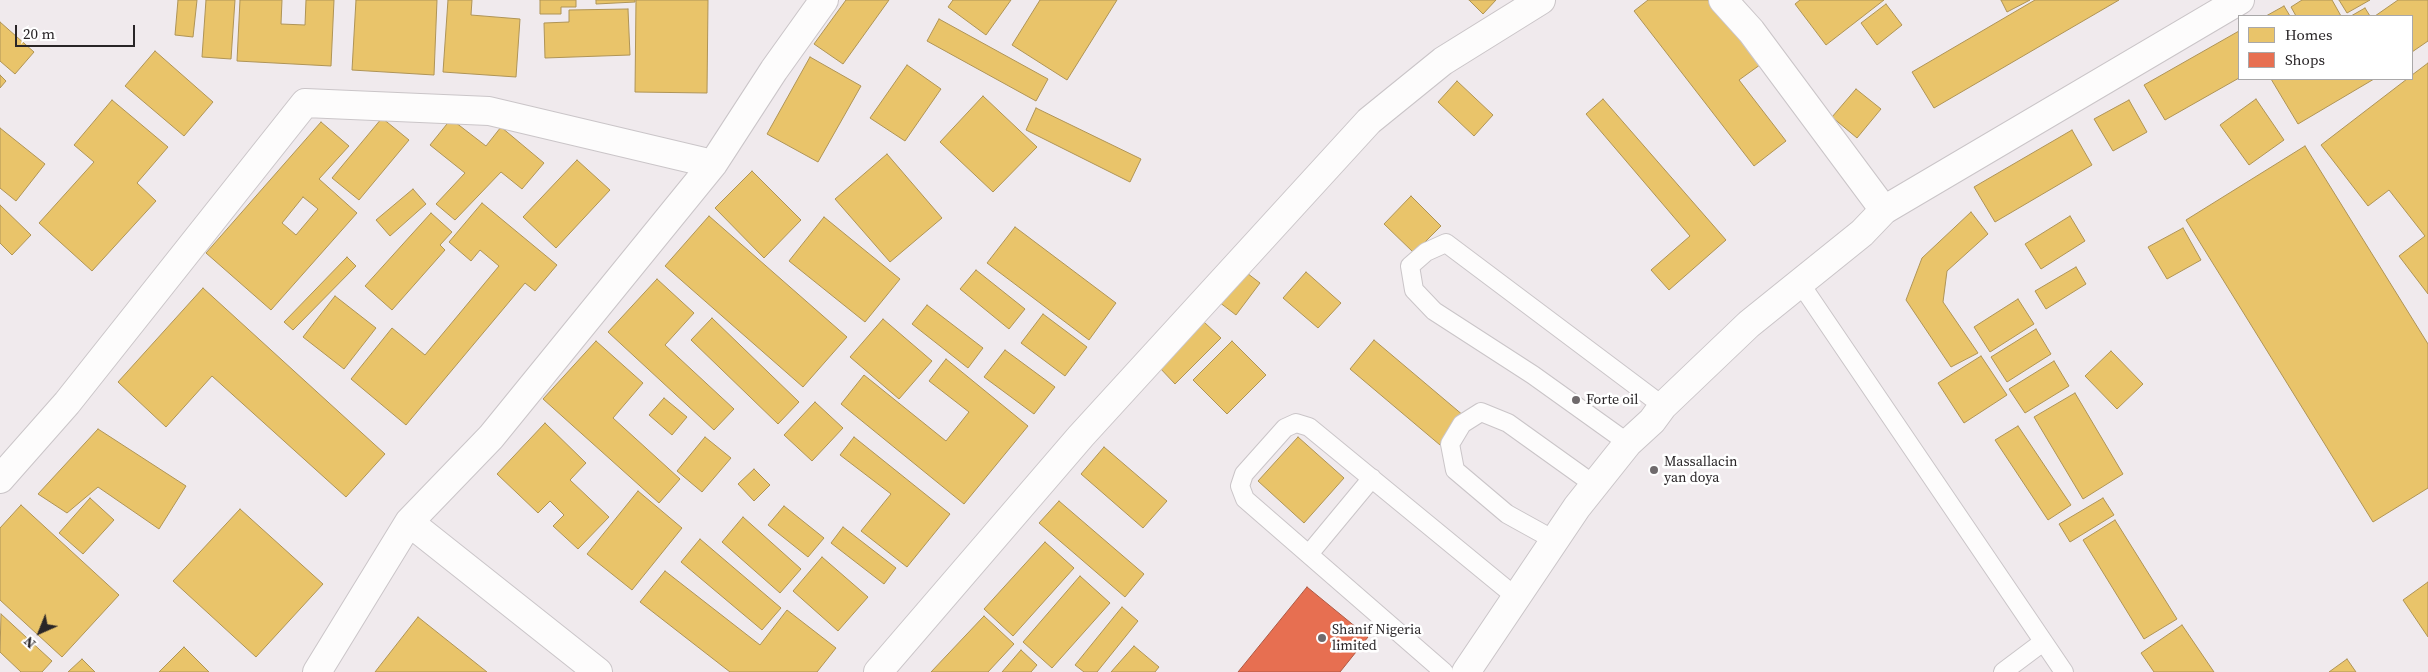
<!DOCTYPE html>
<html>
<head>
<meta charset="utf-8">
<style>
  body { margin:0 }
  #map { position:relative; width:2428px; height:672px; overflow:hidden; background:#f0eaed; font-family:"Source Serif 4",serif }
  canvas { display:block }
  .legend { position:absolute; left:2238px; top:15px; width:175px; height:65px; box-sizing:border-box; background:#fff; border:1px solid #a9a8a9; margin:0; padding:6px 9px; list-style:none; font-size:15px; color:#292527 }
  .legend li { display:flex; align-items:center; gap:10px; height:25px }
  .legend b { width:25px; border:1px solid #a9a8a9 }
  .north { position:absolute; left:15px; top:607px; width:50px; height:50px; -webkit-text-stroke:4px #fff; paint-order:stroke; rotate:224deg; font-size:14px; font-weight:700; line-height:20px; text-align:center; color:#292527 }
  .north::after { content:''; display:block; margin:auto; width:18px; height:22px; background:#292527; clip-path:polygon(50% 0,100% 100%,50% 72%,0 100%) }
  .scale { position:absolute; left:15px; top:25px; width:120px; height:22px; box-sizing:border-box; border:2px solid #292527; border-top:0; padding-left:6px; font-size:15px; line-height:18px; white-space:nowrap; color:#292527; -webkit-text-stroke:4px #fff; paint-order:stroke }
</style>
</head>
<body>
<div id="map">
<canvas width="2428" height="672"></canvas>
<ul class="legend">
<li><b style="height:14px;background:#e9c46a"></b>Homes</li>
<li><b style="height:14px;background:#e76f51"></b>Shops</li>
</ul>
<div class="north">N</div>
<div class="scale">20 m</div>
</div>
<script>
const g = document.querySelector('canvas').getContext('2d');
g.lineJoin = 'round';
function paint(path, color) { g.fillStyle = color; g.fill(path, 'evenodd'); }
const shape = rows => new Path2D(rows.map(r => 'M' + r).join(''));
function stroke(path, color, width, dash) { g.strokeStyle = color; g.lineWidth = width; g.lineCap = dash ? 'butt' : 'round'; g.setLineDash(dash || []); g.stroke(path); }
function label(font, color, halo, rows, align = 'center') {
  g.font = font + ' "Source Serif 4",serif'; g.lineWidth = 5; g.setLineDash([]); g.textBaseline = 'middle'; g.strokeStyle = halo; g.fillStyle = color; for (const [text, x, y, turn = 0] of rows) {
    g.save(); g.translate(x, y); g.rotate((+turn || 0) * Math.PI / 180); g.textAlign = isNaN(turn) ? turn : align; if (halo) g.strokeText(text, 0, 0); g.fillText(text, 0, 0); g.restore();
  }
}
const homes = shape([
  [178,0,197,0,193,37,175,35,178,0],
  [206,0,235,0,231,59,202,57,206,0],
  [240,0,282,0,281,24,305,25,306,0,334,0,331,66,237,61,240,0],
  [356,0,437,0,434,75,352,70,356,0],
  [448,0,472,0,471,15,520,19,516,77,443,72,448,0],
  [540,0,576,0,576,7,561,7,561,14,540,14,540,0],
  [596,0,635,0,635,2,596,4,596,0],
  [636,0,708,0,707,93,635,92,636,0],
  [846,0,889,0,843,64,814,44,846,0],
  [953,0,1011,0,986,35,948,7,953,0],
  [1040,0,1117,0,1067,80,1012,45,1040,0],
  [1469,0,1496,0,1483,14,1469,0],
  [1648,0,1716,0,1764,62,1739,80,1786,141,1754,166,1634,11,1648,0],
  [1800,0,1884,0,1826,45,1795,4,1800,0],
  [2001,0,2030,0,2007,12,2001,0],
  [2035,0,2119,0,1934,108,1912,72,2035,0],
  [2302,0,2332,0,2341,16,2296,16,2291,7,2302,0],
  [2339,0,2370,0,2347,13,2339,0],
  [2398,0,2428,0,2428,41,2412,52,2412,16,2375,16,2398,0],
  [1886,4,1902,25,1877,45,1861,23,1886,4],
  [2284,6,2290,16,2266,16,2284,6],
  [2365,8,2370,16,2351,16,2365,8],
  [628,9,630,55,545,58,544,23,569,22,569,10,628,9],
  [939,19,1048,79,1036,101,927,41,939,19],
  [0,22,34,52,15,74,0,61,0,22],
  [2239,31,2239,78,2165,120,2144,85,2239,31],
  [155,51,213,102,184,136,125,86,155,51],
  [810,57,861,86,818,162,767,134,810,57],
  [2428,63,2428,294,2399,256,2425,236,2389,190,2368,206,2321,145,2407,79,2412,79,2412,75,2428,63],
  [907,65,941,89,905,141,870,118,907,65],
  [0,75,6,81,0,88,0,75],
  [2271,79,2374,79,2298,124,2271,79],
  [1457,81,1493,115,1474,136,1438,102,1457,81],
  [1856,89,1881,109,1857,138,1832,117,1856,89],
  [983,96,1037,147,993,192,940,142,983,96],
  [1603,99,1726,240,1669,290,1651,270,1690,236,1586,114,1603,99],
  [2256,99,2284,140,2249,165,2220,125,2256,99],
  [112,100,168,147,137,183,156,201,92,271,39,223,94,162,74,145,112,100],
  [2129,100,2147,132,2113,151,2094,119,2129,100],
  [1036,108,1141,159,1130,182,1026,130,1036,108],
  [382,118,409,140,359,200,332,178,382,118],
  [451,119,486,146,501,127,544,163,522,189,501,172,455,220,436,204,465,173,430,145,451,119],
  [321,122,349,146,319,179,357,213,271,310,206,253,321,122],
  [303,197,318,209,296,235,282,223,303,197],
  [0,128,45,164,16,201,0,188,0,128],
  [2072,130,2092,165,1995,222,1974,187,2072,130],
  [2305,146,2428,344,2428,488,2373,522,2186,220,2305,146],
  [887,154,942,218,890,262,835,199,887,154],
  [577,160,610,190,556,248,523,217,577,160],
  [752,171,801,220,764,258,715,208,752,171],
  [413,189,426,204,390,236,376,220,413,189],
  [1411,196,1441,226,1414,253,1384,224,1411,196],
  [482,203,557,265,535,291,525,283,406,425,351,379,392,328,425,355,499,266,480,250,471,261,449,242,482,203],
  [0,205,31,235,12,255,0,243,0,205],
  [1971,212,1988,234,1947,271,1943,302,1978,353,1951,367,1906,300,1922,258,1971,212],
  [431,213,452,232,440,245,445,250,392,310,365,286,431,213],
  [709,216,847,337,803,387,665,266,709,216],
  [2070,216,2085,241,2041,269,2025,244,2070,216],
  [824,217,900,279,865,322,789,261,824,217],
  [1015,227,1116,303,1089,340,987,263,1015,227],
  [2183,228,2201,260,2167,279,2148,247,2183,228],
  [347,257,356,266,293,330,284,322,347,257],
  [2076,267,2086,284,2046,309,2035,291,2076,267],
  [976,270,1025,309,1009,329,960,289,976,270],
  [1243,270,1260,283,1236,315,1219,302,1243,270],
  [1306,272,1341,303,1318,328,1283,298,1306,272],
  [657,279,694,313,665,345,734,409,714,430,608,332,657,279],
  [203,288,385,454,346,497,212,376,166,427,118,382,203,288],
  [335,296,376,328,344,369,303,337,335,296],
  [2018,299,2034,324,1990,352,1974,327,2018,299],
  [927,305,983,348,968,368,912,324,927,305],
  [1043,314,1087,347,1065,376,1021,343,1043,314],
  [712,318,799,402,778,424,691,340,712,318],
  [883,319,932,361,899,399,850,357,883,319],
  [1204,322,1221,338,1175,384,1159,367,1204,322],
  [2036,329,2051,354,2007,382,1991,357,2036,329],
  [1374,340,1464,416,1440,445,1350,369,1374,340],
  [596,341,643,383,613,418,680,479,659,503,543,399,596,341],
  [1232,341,1266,375,1227,414,1193,380,1232,341],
  [1005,350,1055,387,1034,414,984,377,1005,350],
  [2111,351,2143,384,2117,409,2085,376,2111,351],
  [1981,356,2007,395,1964,423,1938,383,1981,356],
  [946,359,1028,426,964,504,841,404,864,375,946,441,969,412,929,381,946,359],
  [2054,361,2069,386,2025,413,2009,389,2054,361],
  [2075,393,2123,474,2083,499,2034,417,2075,393],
  [664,398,687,417,672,435,649,415,664,398],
  [815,402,843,428,812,461,784,435,815,402],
  [545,423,586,463,570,480,609,517,578,549,553,526,564,515,550,501,538,513,497,474,545,423],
  [2018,426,2071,505,2048,520,1995,440,2018,426],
  [98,429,186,486,159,529,98,487,67,513,38,494,98,429],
  [705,437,731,458,702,492,677,471,705,437],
  [854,437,950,514,907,567,861,531,891,494,840,455,854,437],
  [1298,437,1344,478,1304,523,1258,481,1298,437],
  [1104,447,1167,501,1143,528,1081,474,1104,447],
  [754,469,770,485,754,501,738,484,754,469],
  [638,491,682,528,632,590,587,554,638,491],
  [90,498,114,520,83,554,59,533,90,498],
  [2103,498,2114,515,2070,542,2059,524,2103,498],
  [1059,501,1144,574,1125,597,1039,523,1059,501],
  [21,505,119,595,62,657,0,600,0,528,21,505],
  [784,506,824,538,808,557,768,525,784,506],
  [240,509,323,584,256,657,173,581,240,509],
  [743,517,801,569,780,593,722,542,743,517],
  [2115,520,2177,619,2144,639,2083,540,2115,520],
  [843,527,896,568,884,584,831,543,843,527],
  [700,539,781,608,762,630,681,562,700,539],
  [1045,542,1074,568,1013,636,984,609,1045,542],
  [822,557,868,597,838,631,793,591,822,557],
  [665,571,760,645,787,610,836,648,817,672,730,672,640,602,665,571],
  [1080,576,1110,603,1052,668,1023,642,1080,576],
  [2428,582,2428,637,2403,600,2428,582],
  [1122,607,1138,621,1097,672,1084,672,1075,665,1122,607],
  [1,614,52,661,42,672,21,672,0,652,1,614],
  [984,616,1014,644,988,672,931,672,984,616],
  [418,617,487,672,375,672,418,617],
  [2182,625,2214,672,2154,672,2141,653,2182,625],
  [1134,646,1159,667,1155,672,1111,672,1134,646],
  [184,647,209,672,159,672,184,647],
  [1021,650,1037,665,1031,672,1002,672,1021,650],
  [82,659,95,672,68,672,82,659],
  [2347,659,2356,672,2329,672,2347,659]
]);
const shops = shape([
  [1307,587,1368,637,1340,672,1238,672,1307,587]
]);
const lane = shape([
  [1800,283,2064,672],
  [1628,443,1533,375,1434,311,1414,290,1410,266,1426,252,1446,243,1663,406],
  [1554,540,1507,514,1455,470,1450,444,1462,424,1481,412,1508,423,1596,486],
  [1309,554,1372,478],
  [1444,672,1245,499,1240,486,1244,474,1285,428,1296,423,1309,427,1516,597],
  [2003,672,2043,642]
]);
const street = shape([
  [1723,0,1751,31,1884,210],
  [0,479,67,403,305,103,489,111,713,164],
  [409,522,598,672],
  [317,672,409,522,491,437,713,164,774,70,824,0],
  [878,672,1081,436,1369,121,1443,61,1541,0]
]);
const secondary = shape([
  [1466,672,1577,507,1628,443,1652,421,1663,406,1749,324,1862,233,1884,210,2240,0]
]);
const markers = [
  [1576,400,5,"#6f6a6c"],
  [1654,470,5,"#6f6a6c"],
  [1322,638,5,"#6f6a6c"]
];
const poiNames = [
  ["Forte oil",1586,400],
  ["Massallacin",1664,462],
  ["yan doya",1664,478],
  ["Shanif Nigeria",1332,630],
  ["limited",1332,646]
];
paint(homes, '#e9c46a');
stroke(homes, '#af9456', 1);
paint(shops, '#e76f51');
stroke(shops, '#ae5944', 1);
stroke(lane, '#cac5c8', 20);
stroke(street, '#cac5c8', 30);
stroke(secondary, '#cac5c8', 30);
stroke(lane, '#fdfcfc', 18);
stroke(street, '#fdfcfc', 28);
stroke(secondary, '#fdfcfc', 28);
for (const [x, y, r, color] of markers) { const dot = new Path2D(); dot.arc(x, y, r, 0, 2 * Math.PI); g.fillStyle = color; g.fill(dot); stroke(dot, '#fff', 2); }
label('14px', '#292527', '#fff', poiNames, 'left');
</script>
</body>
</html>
